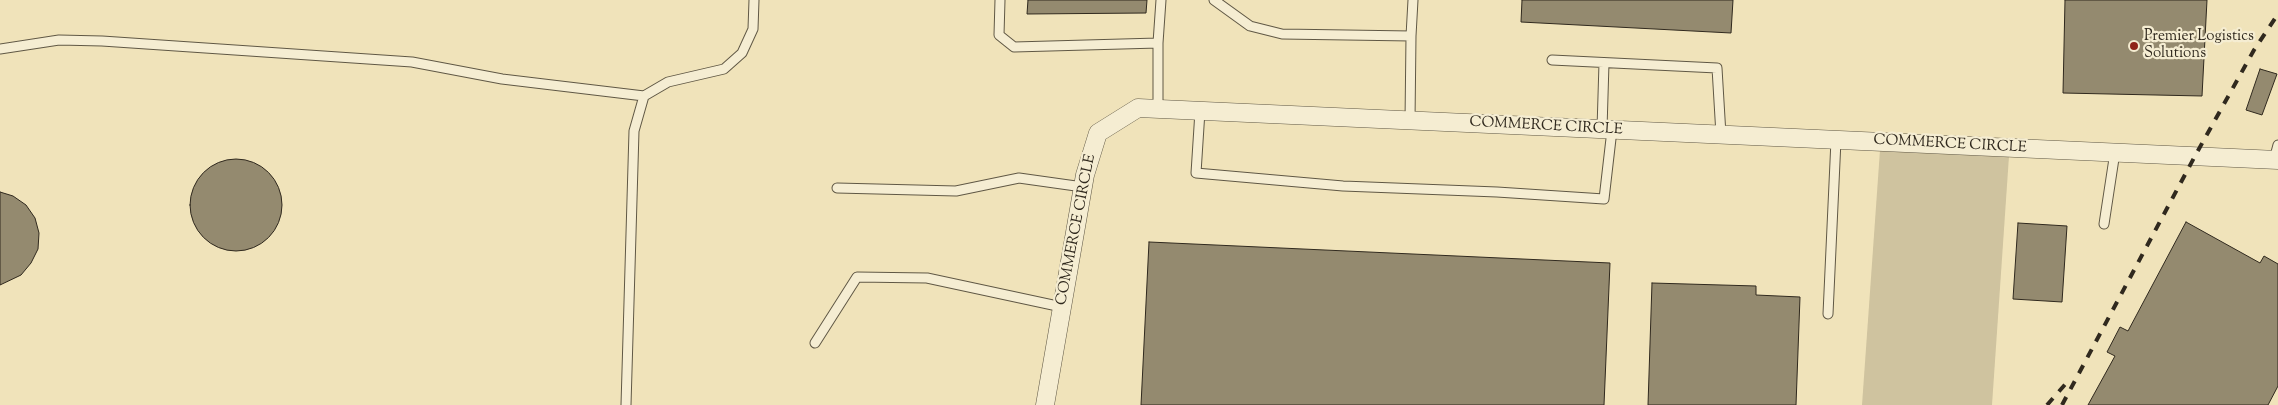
<!DOCTYPE html>
<html>
<head>
<meta charset="utf-8">
<style>
  body { margin:0 }
  canvas { display:block; background:#f0e3ba }
</style>
</head>
<body>
<canvas width="2278" height="405"></canvas>
<script>
const g = document.querySelector('canvas').getContext('2d');
g.lineJoin = 'round';
function paint(path, color) { g.fillStyle = color; g.fill(path, 'evenodd'); }
const shape = rows => new Path2D(rows.map(r => 'M' + r).join(''));
function stroke(path, color, width, dash) { g.strokeStyle = color; g.lineWidth = width; g.lineCap = dash ? 'butt' : 'round'; g.setLineDash(dash || []); g.stroke(path); }
function label(font, color, halo, rows, align = 'center') {
  g.font = font + ' "Sorts Mill Goudy",serif'; g.lineWidth = 4.5; g.setLineDash([]); g.textBaseline = 'middle'; g.strokeStyle = halo; g.fillStyle = color; for (const [text, x, y, turn = 0] of rows) {
    g.save(); g.translate(x, y); g.rotate((+turn || 0) * Math.PI / 180); g.textAlign = isNaN(turn) ? turn : align; if (halo) g.strokeText(text, 0, 0); g.fillText(text, 0, 0); g.restore();
  }
}
const green = shape([
  [1880,150,2009,156,1992,405,1862,405]
]);
const building = shape([
  [1028,0,1147,0,1146,13,1027,14,1028,0],
  [1522,0,1733,0,1731,33,1521,22,1522,0],
  [2065,0,2207,0,2202,96,2063,93,2065,0],
  [2260,69,2277,74,2262,115,2246,110,2260,69],
  '190 205a46 46 0 1 1 92 0a46 46 0 1 1-92 0Z',
  [0,192,13,196,26,205,35,218,39,233,38,249,31,263,21,275,0,285,0,192],
  [2186,222,2260,263,2264,256,2278,264,2278,386,2268,405,2088,405,2115,356,2107,352,2120,327,2128,331,2186,222],
  [2018,223,2067,226,2062,302,2013,299,2018,223],
  [1149,242,1610,263,1604,405,1141,405,1149,242],
  [1652,283,1756,286,1756,295,1800,297,1796,405,1648,405,1652,283]
]);
const service = shape([
  [1000,0,999,35,1014,47,1158,43,1158,109],
  [1214,0,1250,26,1282,34,1411,36,1410,121],
  [1411,36,1413,0],
  [1158,43,1161,0],
  [0,49,59,40,102,41,412,62,502,79,644,96],
  [1552,60,1717,68,1721,135],
  [1200,111,1196,173,1343,186,1497,192,1604,199,1612,130],
  [1602,129,1604,63],
  [2274,160,2278,145],
  [837,188,956,191,1019,178,1083,187],
  [2104,224,2115,152],
  [1828,314,1836,140],
  [815,343,857,277,927,278,1062,307],
  [626,405,634,131,644,96,668,82,724,69,742,53,753,29,754,0]
]);
const minor = shape([
  [1045,405,1085,175,1098,133,1138,108,2278,160]
]);
const rail = shape([
  [2047,405,2069,380],
  [2062,405,2195,156,2254,50,2278,14]
]);
const markers = [
  [2134,46,5,"#8f2418"]
];
const poiNames = [
  ["Premier Logistics",2144,37],
  ["Solutions",2144,54]
];
const streetNames = [
  ["COMMERCE CIRCLE",1546,127,3],
  ["COMMERCE CIRCLE",1950,145,3],
  ["COMMERCE CIRCLE",1077,230,-79]
];
paint(green, '#cfc39f');
paint(building, '#948a6f');
stroke(building, '#30291e', 1);
stroke(service, '#605845', 11);
stroke(minor, '#605845', 19);
stroke(service, '#f5edd2', 9);
stroke(minor, '#f5edd2', 18);
stroke(rail, '#30291e', 4, [9, 9]);
for (const [x, y, r, color] of markers) { const dot = new Path2D(); dot.arc(x, y, r, 0, 2 * Math.PI); g.fillStyle = color; g.fill(dot); stroke(dot, '#f5edd2', 2); }
label('15px', '#30291e', '#f5edd2', poiNames, 'left');
label('15px', '#30291e', '#f5edd2', streetNames);
</script>
</body>
</html>
